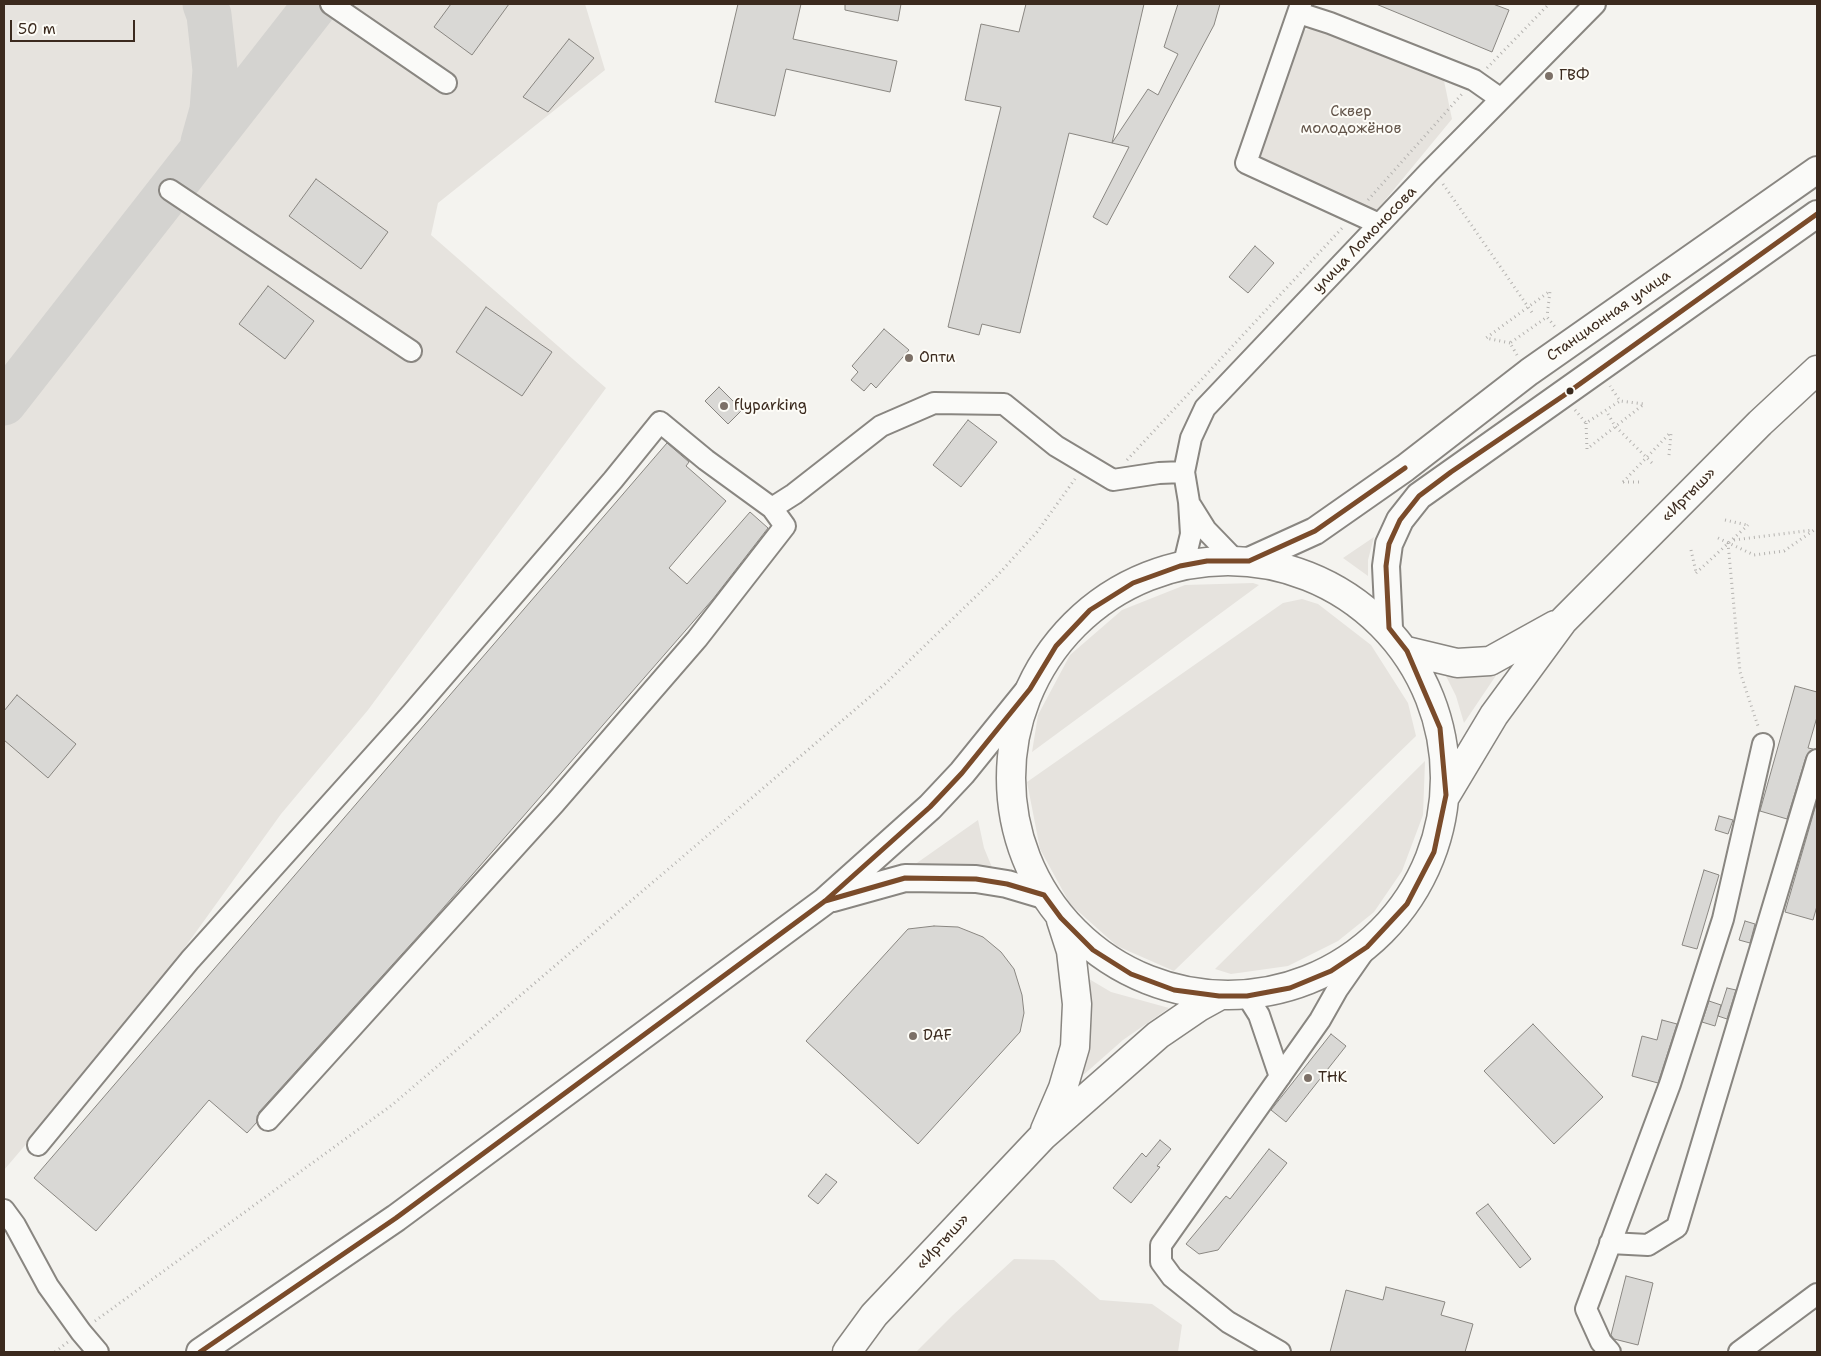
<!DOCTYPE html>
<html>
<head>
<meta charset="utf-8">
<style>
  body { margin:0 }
  #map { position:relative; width:1821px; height:1356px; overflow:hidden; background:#f4f3ef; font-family:"Shantell Sans",sans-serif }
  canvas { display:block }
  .frame { position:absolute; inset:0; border:5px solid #3b2a1e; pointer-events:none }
  .scale { position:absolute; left:10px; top:20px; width:125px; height:22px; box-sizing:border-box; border:2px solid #3b2a1e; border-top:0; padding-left:6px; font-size:15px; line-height:18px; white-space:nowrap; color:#3b2a1e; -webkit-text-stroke:4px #fdfcf7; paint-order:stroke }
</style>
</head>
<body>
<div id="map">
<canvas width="1821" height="1356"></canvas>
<div class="frame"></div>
<div class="scale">50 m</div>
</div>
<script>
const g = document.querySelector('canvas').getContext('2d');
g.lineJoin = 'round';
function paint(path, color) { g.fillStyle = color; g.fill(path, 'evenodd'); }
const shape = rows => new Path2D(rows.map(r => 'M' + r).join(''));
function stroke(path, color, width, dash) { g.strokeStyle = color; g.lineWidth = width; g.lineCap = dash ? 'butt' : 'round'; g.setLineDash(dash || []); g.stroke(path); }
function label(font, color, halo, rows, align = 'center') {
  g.font = font + ' "Shantell Sans",sans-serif'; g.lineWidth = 4; g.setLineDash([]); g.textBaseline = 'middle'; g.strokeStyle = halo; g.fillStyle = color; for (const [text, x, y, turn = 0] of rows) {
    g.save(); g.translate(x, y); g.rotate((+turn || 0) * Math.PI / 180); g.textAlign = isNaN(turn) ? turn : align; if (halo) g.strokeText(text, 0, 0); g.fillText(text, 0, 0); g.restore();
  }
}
const built = shape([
  [4,4,585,4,605,70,438,203,431,235,606,388,368,710,281,814,170,968,56,1109,4,1170],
  [1324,27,1443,76,1452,119,1372,216,1254,160,1298,31],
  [1374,537,1368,560,1368,576,1343,558],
  [1253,583,1259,585,1032,752,1038,715,1070,655,1122,610,1185,585],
  [1302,599,1318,604,1371,645,1408,703,1416,736,1174,971,1117,946,1070,904,1040,849,1027,782,1283,603],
  [1501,668,1464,723,1456,696,1444,672],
  [1425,761,1423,815,1402,871,1374,912,1338,941,1288,966,1231,974,1215,969],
  [978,820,984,848,994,872,970,865,914,865],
  [1084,976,1111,992,1169,1008,1123,1040,1073,1084],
  [1014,1259,1054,1260,1100,1300,1152,1304,1182,1325,1178,1352,916,1352,953,1315]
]);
const taxiway = shape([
  [203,142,212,110,215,70,209,15,205,4],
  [4,403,316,4]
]);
const building = shape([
  [451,4,509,4,472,55,434,27,451,4],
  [738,4,801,4,793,39,897,61,890,92,786,69,775,116,715,102,738,4],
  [845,4,901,4,898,21,845,10,845,4],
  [1026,4,1144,4,1112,143,1069,133,1020,333,982,324,979,335,948,327,1001,107,965,100,981,24,1019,32,1026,4],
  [1178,4,1220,4,1214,25,1107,225,1093,217,1129,147,1112,143,1148,89,1158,95,1178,54,1164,47,1178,4],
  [1376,4,1493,4,1509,10,1492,52,1376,4],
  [569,39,594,58,548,112,523,97,569,39],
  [316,179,388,232,361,269,289,216,316,179],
  [1255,246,1274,263,1248,293,1229,277,1255,246],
  [268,286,314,321,285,359,239,324,268,286],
  [486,307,552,352,522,396,456,352,486,307],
  [884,329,909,350,876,388,871,383,864,391,851,380,858,372,852,366,884,329],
  [719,387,742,410,728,424,705,401,719,387],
  [968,420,997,442,961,487,933,465,968,420],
  [667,443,689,462,686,466,726,501,669,568,687,584,750,512,768,528,713,599,431,922,259,1112,257,1122,247,1133,209,1100,96,1231,34,1178,667,443],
  [1795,686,1817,692,1817,717,1808,748,1813,749,1806,757,1787,819,1760,811,1795,686],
  [17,695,76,744,48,778,4,740,4,711,17,695],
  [1817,801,1817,906,1813,920,1785,912,1817,801],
  [1719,816,1733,820,1728,834,1715,830,1719,816],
  [1704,870,1719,875,1697,949,1682,945,1704,870],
  [1745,921,1755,924,1750,943,1739,940,1745,921],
  [934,926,958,927,983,937,1001,952,1014,969,1022,995,1024,1013,1020,1032,918,1144,806,1041,908,929,934,926],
  [1727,988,1736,990,1727,1019,1718,1016,1727,988],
  [1709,1001,1721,1005,1715,1026,1702,1022,1709,1001],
  [1662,1020,1677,1024,1658,1083,1632,1076,1642,1036,1657,1040,1662,1020],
  [1533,1024,1603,1097,1554,1144,1484,1071,1533,1024],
  [1331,1034,1346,1046,1286,1122,1271,1110,1331,1034],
  [1160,1140,1171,1149,1157,1166,1160,1167,1131,1203,1113,1188,1142,1153,1146,1157,1160,1140],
  [1269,1149,1287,1163,1218,1250,1199,1254,1186,1244,1226,1196,1230,1199,1269,1149],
  [826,1174,837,1182,818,1204,808,1196,826,1174],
  [1488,1204,1531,1259,1520,1268,1476,1213,1488,1204],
  [1626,1276,1653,1283,1638,1345,1614,1339,1611,1335,1626,1276],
  [1386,1287,1445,1302,1441,1315,1473,1324,1465,1352,1330,1352,1346,1290,1383,1300,1386,1287]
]);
const path = shape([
  [1487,68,1549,4],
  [1443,184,1533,314],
  [1368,200,1462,94],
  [1510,343,1486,338,1550,291,1547,317],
  [1517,355,1510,343,1547,317,1556,328],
  [1575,410,1586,423,1620,401,1610,386],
  [1608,414,1615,426,1653,464],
  [1586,423,1587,449,1644,404,1620,401],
  [1669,455,1671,433],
  [1127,460,1344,226],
  [1623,482,1671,432],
  [1623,482,1642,482],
  [1725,520,1747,525],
  [1718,538,1754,555,1784,551,1817,528],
  [1734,540,1813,530],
  [1728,543,1740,672,1759,729],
  [1691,550,1696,572],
  [1696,573,1748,525],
  [95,1321,392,1105,885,684,996,577,1037,532,1075,479],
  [55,1352,68,1342]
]);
const minor = shape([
  [331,4,446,83],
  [1301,4,1246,163,1379,224],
  [1299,13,1330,23,1474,80,1501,99],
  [170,190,411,351],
  [1191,506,1206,530,1235,560],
  [1180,566,1185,559,1191,534,1189,502,1184,472,1191,438,1205,408,1428,173,1595,4],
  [1247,996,1259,1015,1280,1077],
  [268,1120,555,803,697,639,785,526,772,508],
  [38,1145,190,960,412,713,613,480,660,422,706,460,772,508,794,494,881,426,934,403,1004,404,1056,446,1113,480,1159,473,1184,472],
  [4,1210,15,1225,48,1286,81,1332,98,1352],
  [1610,1243,1648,1245,1677,1227,1817,760],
  [1280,1352,1228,1322,1172,1277,1161,1262,1161,1245,1320,1020,1337,990,1367,947],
  [1610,1352,1601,1342,1586,1309,1670,1084,1723,919,1763,744],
  [1739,1352,1817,1294]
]);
const major = shape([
  [1249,561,1315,531,1405,468,1529,372,1817,170],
  [1389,628,1386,566,1389,544,1400,520,1419,496,1817,214],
  [833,898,905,878,976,879,1007,884,1044,895],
  [200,1352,396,1218,825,901,930,807,962,773,1030,689]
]);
const highway = shape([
  '1011 778a217 217 0 1 1 434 0a217 217 0 1 1-434 0Z',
  [1407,651,1457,663,1490,661,1555,625],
  [1446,795,1494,715,1563,621,1760,423,1817,370],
  [1045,1130,1063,1088,1075,1047,1077,1004,1071,951,1061,920],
  [847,1352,874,1315,1043,1136,1158,1035,1199,1007,1219,996]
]);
const bus1 = shape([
  [825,901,905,878,976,879,1007,884,1044,895,1061,918,1093,950,1131,974,1174,990,1219,996,1247,996,1290,988,1331,971,1367,947,1407,904,1434,852,1446,795,1440,728,1407,651,1389,628,1386,566,1389,544,1400,520,1419,496,1451,472,1563,396,1817,214],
  [200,1352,396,1218,825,901,930,807,962,773,1030,689,1056,646,1090,610,1133,583,1180,566,1207,561,1249,561,1315,531,1405,468]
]);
const markers = [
  [1549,76,5,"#7c7067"],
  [909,358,5,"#7c7067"],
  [1570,391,4.5,"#3b2a1e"],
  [724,406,5,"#7c7067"],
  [913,1036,5,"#7c7067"],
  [1308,1078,5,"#7c7067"]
];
const poiNames = [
  ["ГВФ",1559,76],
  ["Опти",919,358],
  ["flyparking",734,406],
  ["DAF",923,1036],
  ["ТНК",1318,1078]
];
const parkNames = [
  ["Сквер",1351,112],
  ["молодожёнов",1351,129]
];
const streetNames = [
  ["улица Ломоносова",1365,240,-46],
  ["Станционная улица",1609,316,-35],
  ["«Иртыш»",1689,495,-45],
  ["«Иртыш»",943,1242,-47]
];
paint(built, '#e6e3de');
stroke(taxiway, '#d4d3d0', 45);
paint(building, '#d9d8d5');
stroke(building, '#898681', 1);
stroke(minor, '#898681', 24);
stroke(major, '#898681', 30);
stroke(highway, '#898681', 31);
stroke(path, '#b5b3b0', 3, [1, 4]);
stroke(minor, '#fafaf8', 20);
stroke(major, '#fafaf8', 26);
stroke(highway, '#fafaf8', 28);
stroke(bus1, '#7a4b2a', 5);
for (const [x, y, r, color] of markers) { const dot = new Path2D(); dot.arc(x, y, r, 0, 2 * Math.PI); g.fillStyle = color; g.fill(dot); stroke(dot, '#fdfcf7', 2); }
label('15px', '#3b2a1e', '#fdfcf7', poiNames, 'left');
label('15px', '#63554a', '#fdfcf7', parkNames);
label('15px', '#3b2a1e', '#fdfcf7', streetNames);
</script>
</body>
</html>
